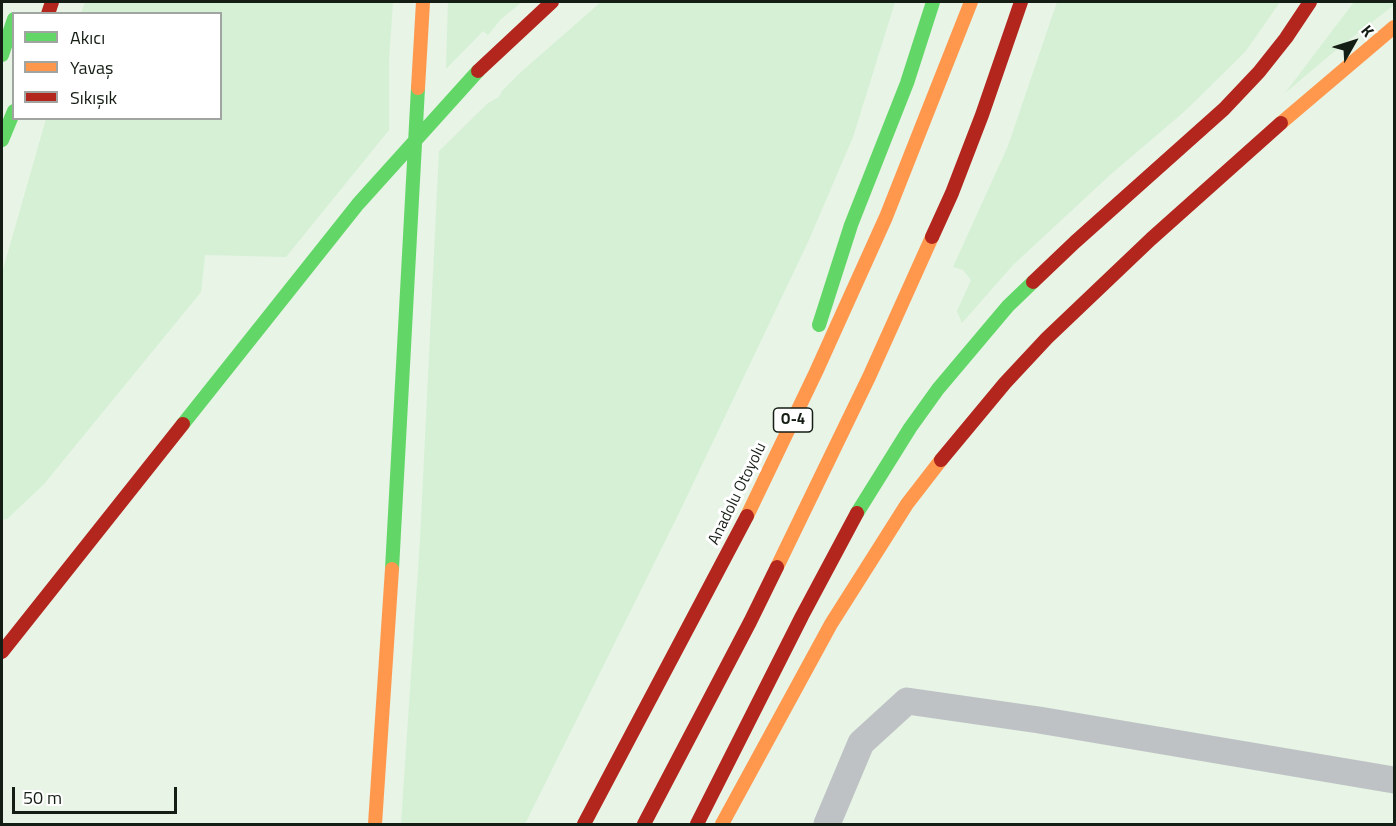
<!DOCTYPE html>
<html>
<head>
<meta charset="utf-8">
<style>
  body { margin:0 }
  #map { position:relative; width:1396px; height:826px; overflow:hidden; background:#e7f4e6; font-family:"Titillium Web",sans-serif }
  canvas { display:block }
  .frame { position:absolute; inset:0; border:3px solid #151e15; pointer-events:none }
  .legend { position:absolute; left:12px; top:12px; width:210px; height:108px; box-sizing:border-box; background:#fff; border:2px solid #a1a5a1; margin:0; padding:8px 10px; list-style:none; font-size:18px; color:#151e15 }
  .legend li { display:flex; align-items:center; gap:12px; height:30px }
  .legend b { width:30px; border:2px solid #a1a5a1 }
  .north { position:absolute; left:1324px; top:12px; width:60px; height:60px; -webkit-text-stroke:4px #fff; paint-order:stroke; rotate:51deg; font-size:16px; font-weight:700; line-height:24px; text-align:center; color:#151e15 }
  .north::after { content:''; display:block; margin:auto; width:21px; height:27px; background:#151e15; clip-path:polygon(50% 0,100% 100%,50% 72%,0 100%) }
  .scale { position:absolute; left:12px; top:787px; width:165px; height:27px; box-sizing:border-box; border:3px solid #151e15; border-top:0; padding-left:8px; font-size:18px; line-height:21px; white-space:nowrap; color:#151e15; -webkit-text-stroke:4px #fff; paint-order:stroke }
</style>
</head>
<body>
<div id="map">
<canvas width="1396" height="826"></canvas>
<div class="frame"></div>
<ul class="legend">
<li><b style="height:8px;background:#63d668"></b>Akıcı</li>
<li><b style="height:8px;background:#ff974d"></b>Yavaş</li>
<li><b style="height:8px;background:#b3261e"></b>Sıkışık</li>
</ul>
<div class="north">K</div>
<div class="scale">50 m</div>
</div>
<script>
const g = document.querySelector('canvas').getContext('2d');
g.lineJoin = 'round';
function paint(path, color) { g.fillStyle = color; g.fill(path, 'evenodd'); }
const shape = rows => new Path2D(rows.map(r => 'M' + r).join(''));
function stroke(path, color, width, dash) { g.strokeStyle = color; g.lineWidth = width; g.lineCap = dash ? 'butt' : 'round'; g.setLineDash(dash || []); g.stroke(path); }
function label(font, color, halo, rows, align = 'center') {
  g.font = font + ' "Titillium Web",sans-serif'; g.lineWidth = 6; g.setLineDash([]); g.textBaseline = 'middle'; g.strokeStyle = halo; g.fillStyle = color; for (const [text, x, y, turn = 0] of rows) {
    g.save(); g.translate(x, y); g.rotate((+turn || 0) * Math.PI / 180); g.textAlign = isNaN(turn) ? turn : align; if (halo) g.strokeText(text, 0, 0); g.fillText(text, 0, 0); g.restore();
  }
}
const green = shape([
  [85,2,393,2,389,60,389,130,286,257,205,255,201,292,44,484,7,519,2,520,2,273,46,119,220,118,220,14,81,13],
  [448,2,522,2,501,19,488,35,483,31,446,69],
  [601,2,895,2,853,137,808,242,679,513,525,824,401,824,420,540,439,151,488,103,499,97,502,91,521,72],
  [1057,2,1280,2,1245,52,1185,111,1110,175,1013,265,962,323,957,311,971,280,963,270,953,267,1008,146],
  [1354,2,1394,2,1394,5,1336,50,1285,93]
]);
const street = shape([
  [827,824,861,743,907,701,1039,720,1394,780]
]);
const fast = shape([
  [2,55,14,19],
  [2,140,14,111],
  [819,325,851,225,907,83,933,2],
  [183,424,358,204,478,71],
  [857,513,910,428,938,389,1008,306,1033,282],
  [392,569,418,88]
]);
const slow = shape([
  [418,88,423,2],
  [1281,123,1394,27],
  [747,516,816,372,886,217,971,2],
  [777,567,869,377,932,237],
  [375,824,392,569],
  [722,824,831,624,907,504,941,460]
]);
const jam = shape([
  [48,14,52,2],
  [478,71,552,2],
  [932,237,952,193,982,115,1021,2],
  [1033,282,1075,242,1224,109,1259,72,1286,38,1310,2],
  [941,460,1005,383,1047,338,1151,239,1281,123],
  [2,652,183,424],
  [584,824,747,516],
  [644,824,750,622,777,567],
  [697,824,802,616,857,513]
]);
const shields = [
  [793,420,39]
];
const shieldNames = [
  ["O-4",793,420]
];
const streetNames = [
  ["Anadolu Otoyolu",738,494,-64]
];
paint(green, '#d5f0d4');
stroke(street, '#bec2c4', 27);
stroke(fast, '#63d668', 14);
stroke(slow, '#ff974d', 14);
stroke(jam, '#b3261e', 14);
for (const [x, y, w] of shields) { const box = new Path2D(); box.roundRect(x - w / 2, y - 12, w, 24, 4.5); g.fillStyle = '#fff'; g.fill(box); stroke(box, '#151e15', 1.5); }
label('bold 15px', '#151e15', null, shieldNames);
label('16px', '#151e15', '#fff', streetNames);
</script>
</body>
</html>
